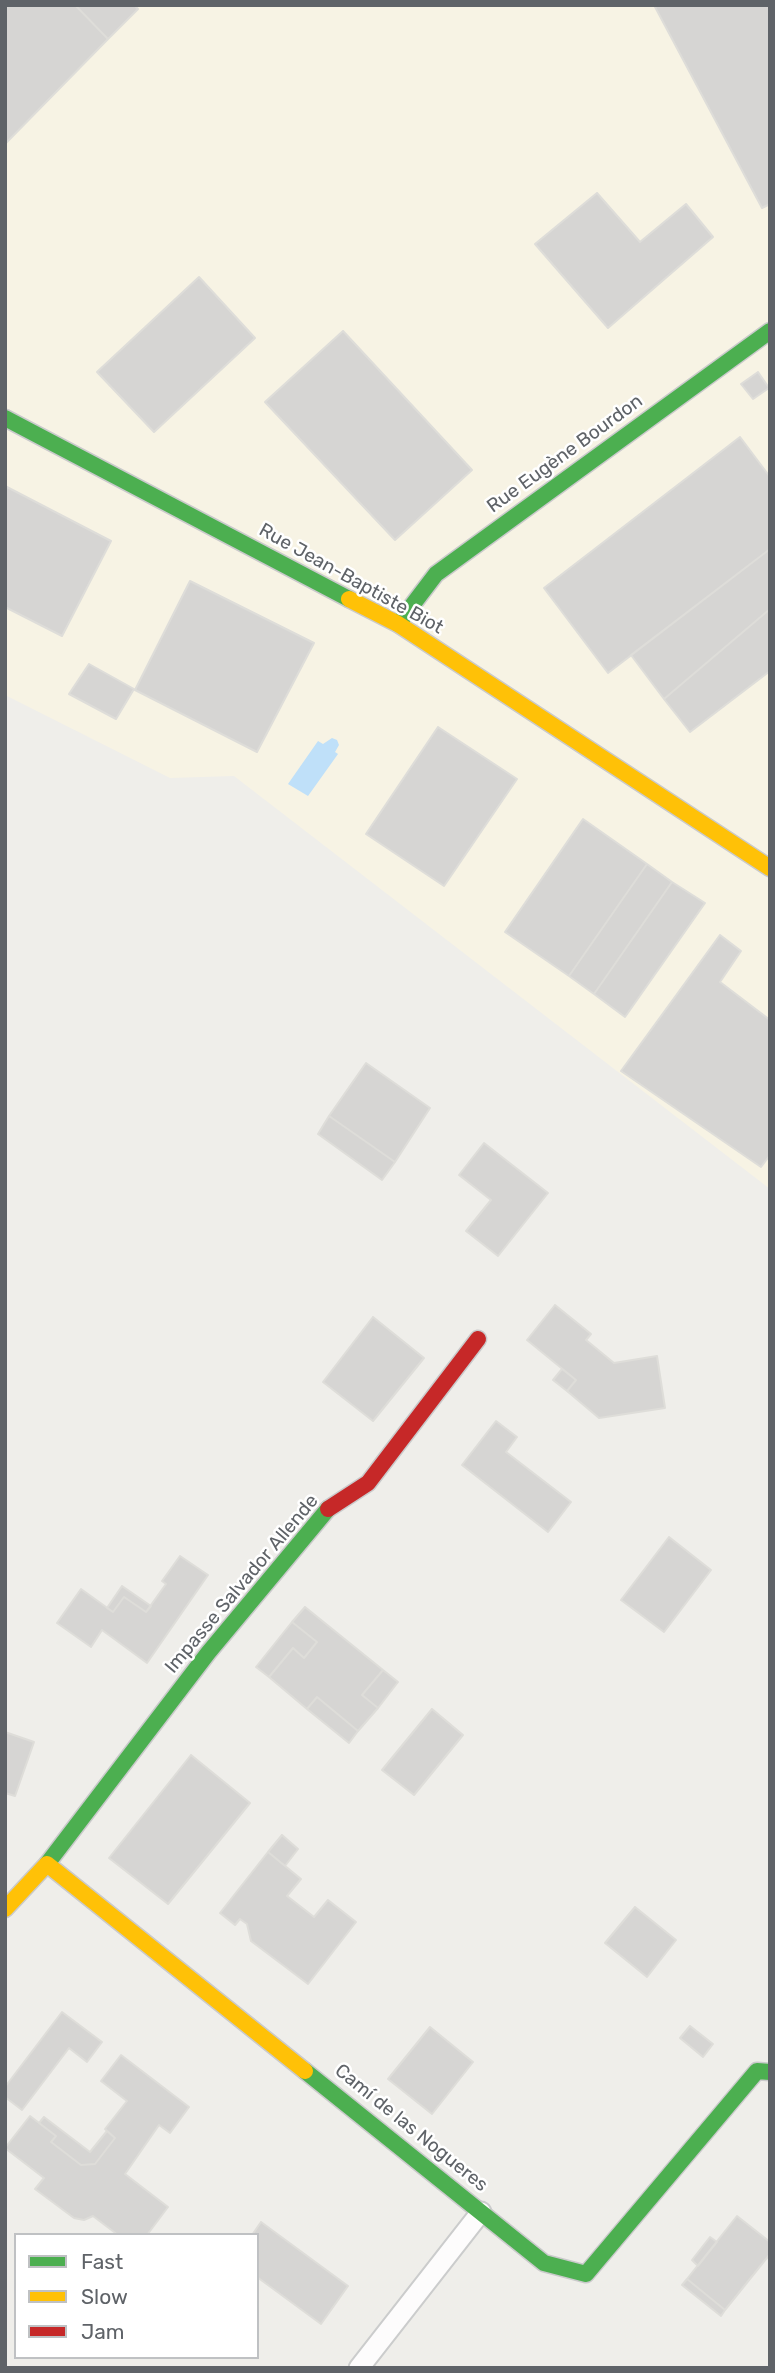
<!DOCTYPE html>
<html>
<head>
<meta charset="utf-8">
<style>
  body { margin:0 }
  #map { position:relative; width:775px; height:2373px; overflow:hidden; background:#efeeea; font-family:Rubik,sans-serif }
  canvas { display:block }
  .frame { position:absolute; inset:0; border:7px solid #5f6368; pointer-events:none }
  .legend { position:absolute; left:14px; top:2233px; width:245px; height:126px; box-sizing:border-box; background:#fff; border:2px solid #bfc1c3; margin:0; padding:9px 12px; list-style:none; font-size:21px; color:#5f6368 }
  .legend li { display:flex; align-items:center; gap:14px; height:35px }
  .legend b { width:35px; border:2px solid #bfc1c3 }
</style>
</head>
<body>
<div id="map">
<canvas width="775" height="2373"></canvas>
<div class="frame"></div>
<ul class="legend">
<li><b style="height:9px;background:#4caf50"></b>Fast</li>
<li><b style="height:9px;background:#ffc107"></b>Slow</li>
<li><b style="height:9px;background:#c62828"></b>Jam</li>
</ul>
</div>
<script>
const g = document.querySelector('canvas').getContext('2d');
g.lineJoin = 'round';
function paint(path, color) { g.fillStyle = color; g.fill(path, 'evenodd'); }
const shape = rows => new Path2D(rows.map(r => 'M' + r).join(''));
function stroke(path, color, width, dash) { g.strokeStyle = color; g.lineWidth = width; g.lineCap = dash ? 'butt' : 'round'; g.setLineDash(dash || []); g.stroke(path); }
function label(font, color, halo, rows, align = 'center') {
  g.font = font + ' Rubik,sans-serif'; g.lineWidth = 5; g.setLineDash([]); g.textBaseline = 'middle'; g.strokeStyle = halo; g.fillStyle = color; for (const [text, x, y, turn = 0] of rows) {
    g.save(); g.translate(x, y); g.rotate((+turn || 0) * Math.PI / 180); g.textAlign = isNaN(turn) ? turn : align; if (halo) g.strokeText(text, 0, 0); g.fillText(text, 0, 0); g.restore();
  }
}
const commercial = shape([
  [5,5,770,5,770,1189,234,776,170,778,5,695]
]);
const water = shape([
  [332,738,337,740,339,745,335,752,338,754,308,796,288,784,318,741,323,744]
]);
const building = shape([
  [5,5,75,5,108,39,5,144,5,5],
  [75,5,134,5,138,9,108,39,75,5],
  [654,5,770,5,770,204,762,208,654,5],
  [597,193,640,242,686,204,713,237,608,328,535,244,597,193],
  [199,277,255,338,154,432,97,372,199,277],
  [343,331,472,470,395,540,265,402,343,331],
  [758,372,769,388,753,399,741,384,758,372],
  [740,437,770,477,770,549,608,673,544,588,740,437],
  [5,486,111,541,62,636,5,607,5,486],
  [770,549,770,609,664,699,631,655,770,549],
  [190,581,314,643,257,752,135,690,190,581],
  [770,609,770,671,690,732,664,699,770,609],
  [89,664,134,689,116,719,69,694,89,664],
  [438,727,517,779,444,886,366,834,438,727],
  [583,819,647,864,569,976,505,932,583,819],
  [647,864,672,882,594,994,569,976,647,864],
  [672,882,705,903,625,1017,594,994,672,882],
  [720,935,741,951,720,982,770,1020,770,1155,761,1167,621,1071,720,935],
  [366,1063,430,1108,395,1162,329,1116,366,1063],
  [329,1116,395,1162,382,1180,318,1134,329,1116],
  [484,1143,548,1193,498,1256,466,1231,491,1200,459,1175,484,1143],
  [555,1305,591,1334,586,1340,614,1363,657,1356,665,1408,599,1418,567,1391,576,1380,527,1340,555,1305],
  [373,1317,424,1358,373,1421,323,1382,373,1317],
  [562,1369,576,1380,567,1391,553,1380,562,1369],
  [496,1421,517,1437,506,1452,571,1502,548,1532,462,1465,496,1421],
  [669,1537,711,1570,664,1632,621,1600,669,1537],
  [180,1556,208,1575,147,1663,102,1630,91,1647,57,1623,81,1589,113,1612,124,1597,146,1612,166,1584,162,1581,180,1556],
  [122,1586,151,1606,146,1612,124,1597,113,1612,107,1608,122,1586],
  [305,1607,383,1670,362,1695,378,1708,358,1731,317,1697,307,1709,269,1677,293,1648,304,1658,317,1642,292,1622,305,1607],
  [292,1622,317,1642,304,1658,293,1648,269,1677,256,1667,292,1622],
  [383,1670,398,1682,378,1708,362,1695,383,1670],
  [317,1697,358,1731,349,1743,307,1709,317,1697],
  [432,1709,463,1735,414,1795,382,1770,432,1709],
  [5,1732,34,1742,15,1796,5,1793,5,1732],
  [191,1755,250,1803,168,1904,109,1858,191,1755],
  [282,1835,298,1849,285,1866,268,1852,282,1835],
  [268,1852,301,1879,287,1896,314,1917,328,1900,356,1922,308,1984,251,1941,247,1924,240,1919,235,1925,220,1913,268,1852],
  [635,1907,676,1940,647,1977,605,1943,635,1907],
  [62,2012,102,2042,87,2062,69,2048,22,2110,5,2097,5,2087,62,2012],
  [690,2026,713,2044,703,2057,680,2038,690,2026],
  [430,2027,473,2062,432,2114,388,2079,430,2027],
  [121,2055,189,2107,170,2133,159,2125,125,2174,168,2207,147,2235,118,2235,93,2216,84,2220,74,2218,35,2189,44,2178,5,2148,30,2116,56,2136,51,2142,81,2165,95,2164,115,2138,105,2129,127,2101,101,2081,121,2055],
  [44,2117,90,2152,107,2131,115,2138,95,2164,81,2165,51,2142,56,2136,39,2123,44,2117],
  [737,2216,770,2242,770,2254,725,2310,687,2279,737,2216],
  [261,2222,348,2286,321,2324,257,2277,257,2235,252,2235,261,2222],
  [710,2237,717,2242,698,2266,692,2260,710,2237],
  [687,2279,725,2310,721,2316,682,2285,687,2279]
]);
const lane = shape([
  [359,2368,481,2212]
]);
const fast = shape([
  [5,418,349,599],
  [398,624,436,574,770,331],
  [47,1864,208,1653,328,1509],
  [305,2071,544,2263,586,2274,757,2071,770,2072]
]);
const slow = shape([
  [349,599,398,624,770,868],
  [5,1909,47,1864,305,2071]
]);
const jam = shape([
  [328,1509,368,1483,478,1339]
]);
const streetNames = [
  ["Rue Eugène Bourdon",565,454,-36],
  ["Rue Jean-Baptiste Biot",351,579,29],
  ["Impasse Salvador Allende",242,1584,-50],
  ["Camí de las Nogueres",411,2128,39]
];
paint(commercial, '#f7f3e4');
paint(water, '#bfe0f9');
paint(building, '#d6d5d3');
stroke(building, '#deddd9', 2);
stroke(lane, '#cbcccc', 23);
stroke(fast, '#cacacb', 19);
stroke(slow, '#cacacb', 19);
stroke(jam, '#cacacb', 19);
stroke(lane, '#fdfcfc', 19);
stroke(fast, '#4caf50', 16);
stroke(slow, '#ffc107', 16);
stroke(jam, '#c62828', 16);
label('19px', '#5f6368', '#fff', streetNames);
</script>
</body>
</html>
